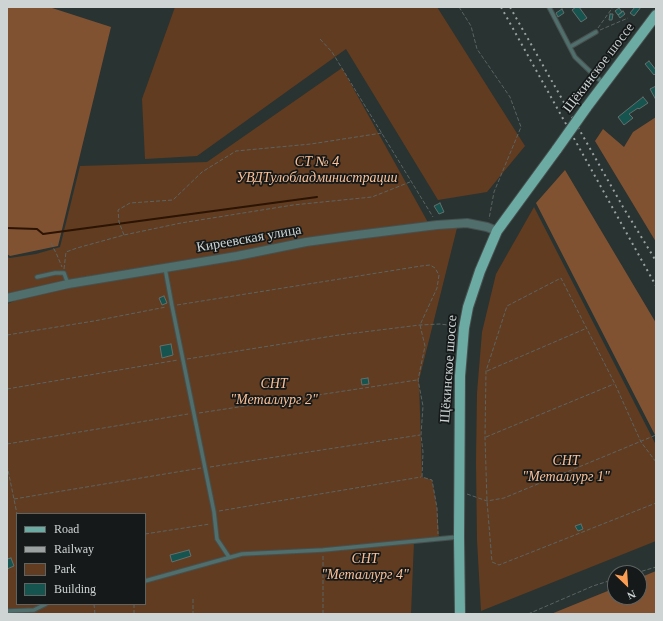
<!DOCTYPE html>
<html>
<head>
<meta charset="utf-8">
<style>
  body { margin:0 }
  #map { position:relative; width:663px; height:621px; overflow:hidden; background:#293331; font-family:Georgia,serif }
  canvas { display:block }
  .frame { position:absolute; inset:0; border:8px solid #ced4d3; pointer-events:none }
  .legend { position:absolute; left:16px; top:513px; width:130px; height:92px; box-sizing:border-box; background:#151919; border:1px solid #5f6463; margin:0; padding:5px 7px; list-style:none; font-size:12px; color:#ced4d3 }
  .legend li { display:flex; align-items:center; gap:8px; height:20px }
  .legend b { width:20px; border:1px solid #5f6463 }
  .north { position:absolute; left:607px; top:565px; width:40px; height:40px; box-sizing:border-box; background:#151919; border:1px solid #5f6463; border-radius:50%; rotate:155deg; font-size:11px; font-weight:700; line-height:16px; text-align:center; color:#ced4d3 }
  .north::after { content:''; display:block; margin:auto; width:14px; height:18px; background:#fc9d54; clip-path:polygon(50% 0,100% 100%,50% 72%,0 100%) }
</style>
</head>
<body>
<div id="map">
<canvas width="663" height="621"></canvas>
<div class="frame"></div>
<ul class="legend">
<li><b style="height:5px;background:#6caba4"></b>Road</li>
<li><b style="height:5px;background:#9aa1a0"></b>Railway</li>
<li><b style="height:11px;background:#613c20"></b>Park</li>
<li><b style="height:11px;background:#15544f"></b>Building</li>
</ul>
<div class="north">N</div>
</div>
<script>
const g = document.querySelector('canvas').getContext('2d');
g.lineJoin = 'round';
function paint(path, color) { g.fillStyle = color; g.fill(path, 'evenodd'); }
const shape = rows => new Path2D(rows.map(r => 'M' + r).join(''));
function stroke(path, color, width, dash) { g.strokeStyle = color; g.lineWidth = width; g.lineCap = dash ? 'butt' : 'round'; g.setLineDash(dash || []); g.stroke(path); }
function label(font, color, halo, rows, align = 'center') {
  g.font = font + ' Georgia,serif'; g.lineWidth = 3.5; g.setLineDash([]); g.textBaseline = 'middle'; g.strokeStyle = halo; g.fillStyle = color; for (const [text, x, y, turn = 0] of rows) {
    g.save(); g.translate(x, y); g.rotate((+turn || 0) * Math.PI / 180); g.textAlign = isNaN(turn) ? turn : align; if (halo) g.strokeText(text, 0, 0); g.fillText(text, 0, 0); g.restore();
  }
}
const green = shape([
  [175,7,437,7,525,146,487,192,438,200,346,49,197,156,145,159,142,99],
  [342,68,430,226,458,224,419,380,422,477,432,480,437,508,439,538,414,541,411,614,7,614,7,304,40,290,7,298,7,257,10,258,36,254,60,247,80,166,207,162],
  [17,514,145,514,145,604,17,604],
  [534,207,656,445,656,541,481,611,477,540,476,462,477,393,482,332,496,274]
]);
const forest = shape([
  [7,7,49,7,111,27,58,246,10,256,7,254],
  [656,117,656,242,595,141,603,129,624,147,633,132],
  [565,170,656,323,656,437,536,203],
  [656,571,656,614,551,614,615,588,615,597,639,597,639,578]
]);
const stream = shape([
  [7,228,37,229,43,234,317,197]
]);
const building = shape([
  [576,7,579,7,587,18,581,22,572,10,576,7],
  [635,7,641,7,634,16,630,13,635,7],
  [619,8,622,12,618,15,615,11,619,8],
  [562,9,564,13,558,17,556,13,562,9],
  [623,11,625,14,620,18,618,15,623,11],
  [610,14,613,14,612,20,609,20,610,14],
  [649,61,656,70,656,73,654,75,645,64,649,61],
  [656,86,656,100,650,89,656,86],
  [643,97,648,103,639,109,638,108,629,114,633,118,624,125,618,117,643,97],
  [440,203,444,212,439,214,434,206,440,203],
  [164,296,167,303,162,305,159,298,164,296],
  [171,344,173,355,162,358,160,346,171,344],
  [368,378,369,384,362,385,361,379,368,378],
  [581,524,583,529,578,531,575,526,581,524],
  [189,550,191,556,172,562,170,555,189,550],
  [11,558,14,566,7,569,7,559,11,558]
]);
const path = shape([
  [459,7,471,26,477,49,510,97,521,127,494,192,489,219],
  [598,28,613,7],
  [600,30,628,18],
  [320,39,332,52,433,217],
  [124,235,119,222,118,210,130,203,173,200,202,172,236,151,311,144,382,133],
  [51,243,57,255,62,267],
  [64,269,66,252,77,248,124,235,181,223,293,205,372,197,410,182],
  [177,305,421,266,430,265,435,268,439,275,437,288,420,325,425,346,418,380,423,406,421,435,423,452,422,477,432,480,437,508,438,534],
  [7,335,94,321,166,307],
  [187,359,339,335,420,325,440,324,455,326],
  [487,371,587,328],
  [7,389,178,360],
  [199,413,417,380],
  [486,437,614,384],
  [7,444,188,414],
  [656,462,641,442,615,384,561,278,507,306,486,371,485,437,487,501,492,562,499,565,656,503],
  [7,465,17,514],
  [210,467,420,435],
  [467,494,487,501,504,498,656,435],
  [14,499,201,468],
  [219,511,421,477],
  [145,534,210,524],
  [636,573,656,567],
  [193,599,193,614],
  [94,604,95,614],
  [134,604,134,614],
  [323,614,323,554],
  [528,614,593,586,615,579]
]);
const service = shape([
  [549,7,575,57,596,77,604,83],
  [570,47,596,32],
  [165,268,172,306,214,512,217,539,229,557],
  [37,277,55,273,64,273,68,284],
  [145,581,242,554,323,550,458,537],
  [7,611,34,610,46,604]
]);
const tertiary = shape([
  [7,298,68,284,237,256,306,242,357,235,437,225,467,223,487,227,497,231]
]);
const primary = shape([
  [586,108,656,15],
  [460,614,459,537,460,376,464,328,468,307,480,271,497,231,557,149]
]);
const rail = shape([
  [501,7,656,286],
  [510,7,623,207,656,261]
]);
const primaryBridge = shape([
  [557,149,586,108]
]);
const streetNames = [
  ["Щёкинское шоссе",599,68,-53],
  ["Киреевская улица",249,239,-10],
  ["Щёкинское шоссе",449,369,-86]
];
const parkNames = [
  ["СТ № 4",317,162],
  ["УВДТулобладминистрации",317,178],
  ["СНТ",274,384],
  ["\"Металлург 2\"",274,400],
  ["СНТ",566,461],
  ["\"Металлург 1\"",566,477],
  ["СНТ",365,559],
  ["\"Металлург 4\"",365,575]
];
paint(green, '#613c20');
paint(forest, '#815231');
stroke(stream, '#2b1403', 2);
paint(building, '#15544f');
stroke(building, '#646f6d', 1);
stroke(service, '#47504e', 5.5);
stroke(tertiary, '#47504e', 10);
stroke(primary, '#47504e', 12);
stroke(path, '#5c6463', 1, [4, 2]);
stroke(service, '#506e6b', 3.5);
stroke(tertiary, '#506e6b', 8);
stroke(primary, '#6caba4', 10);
stroke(rail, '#9aa1a0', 2, [2, 4]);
stroke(primaryBridge, '#47504e', 12, []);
stroke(primaryBridge, '#6caba4', 10);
label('14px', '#ced4d3', '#151919', streetNames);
label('italic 14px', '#fbc097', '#151919', parkNames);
</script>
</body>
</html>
